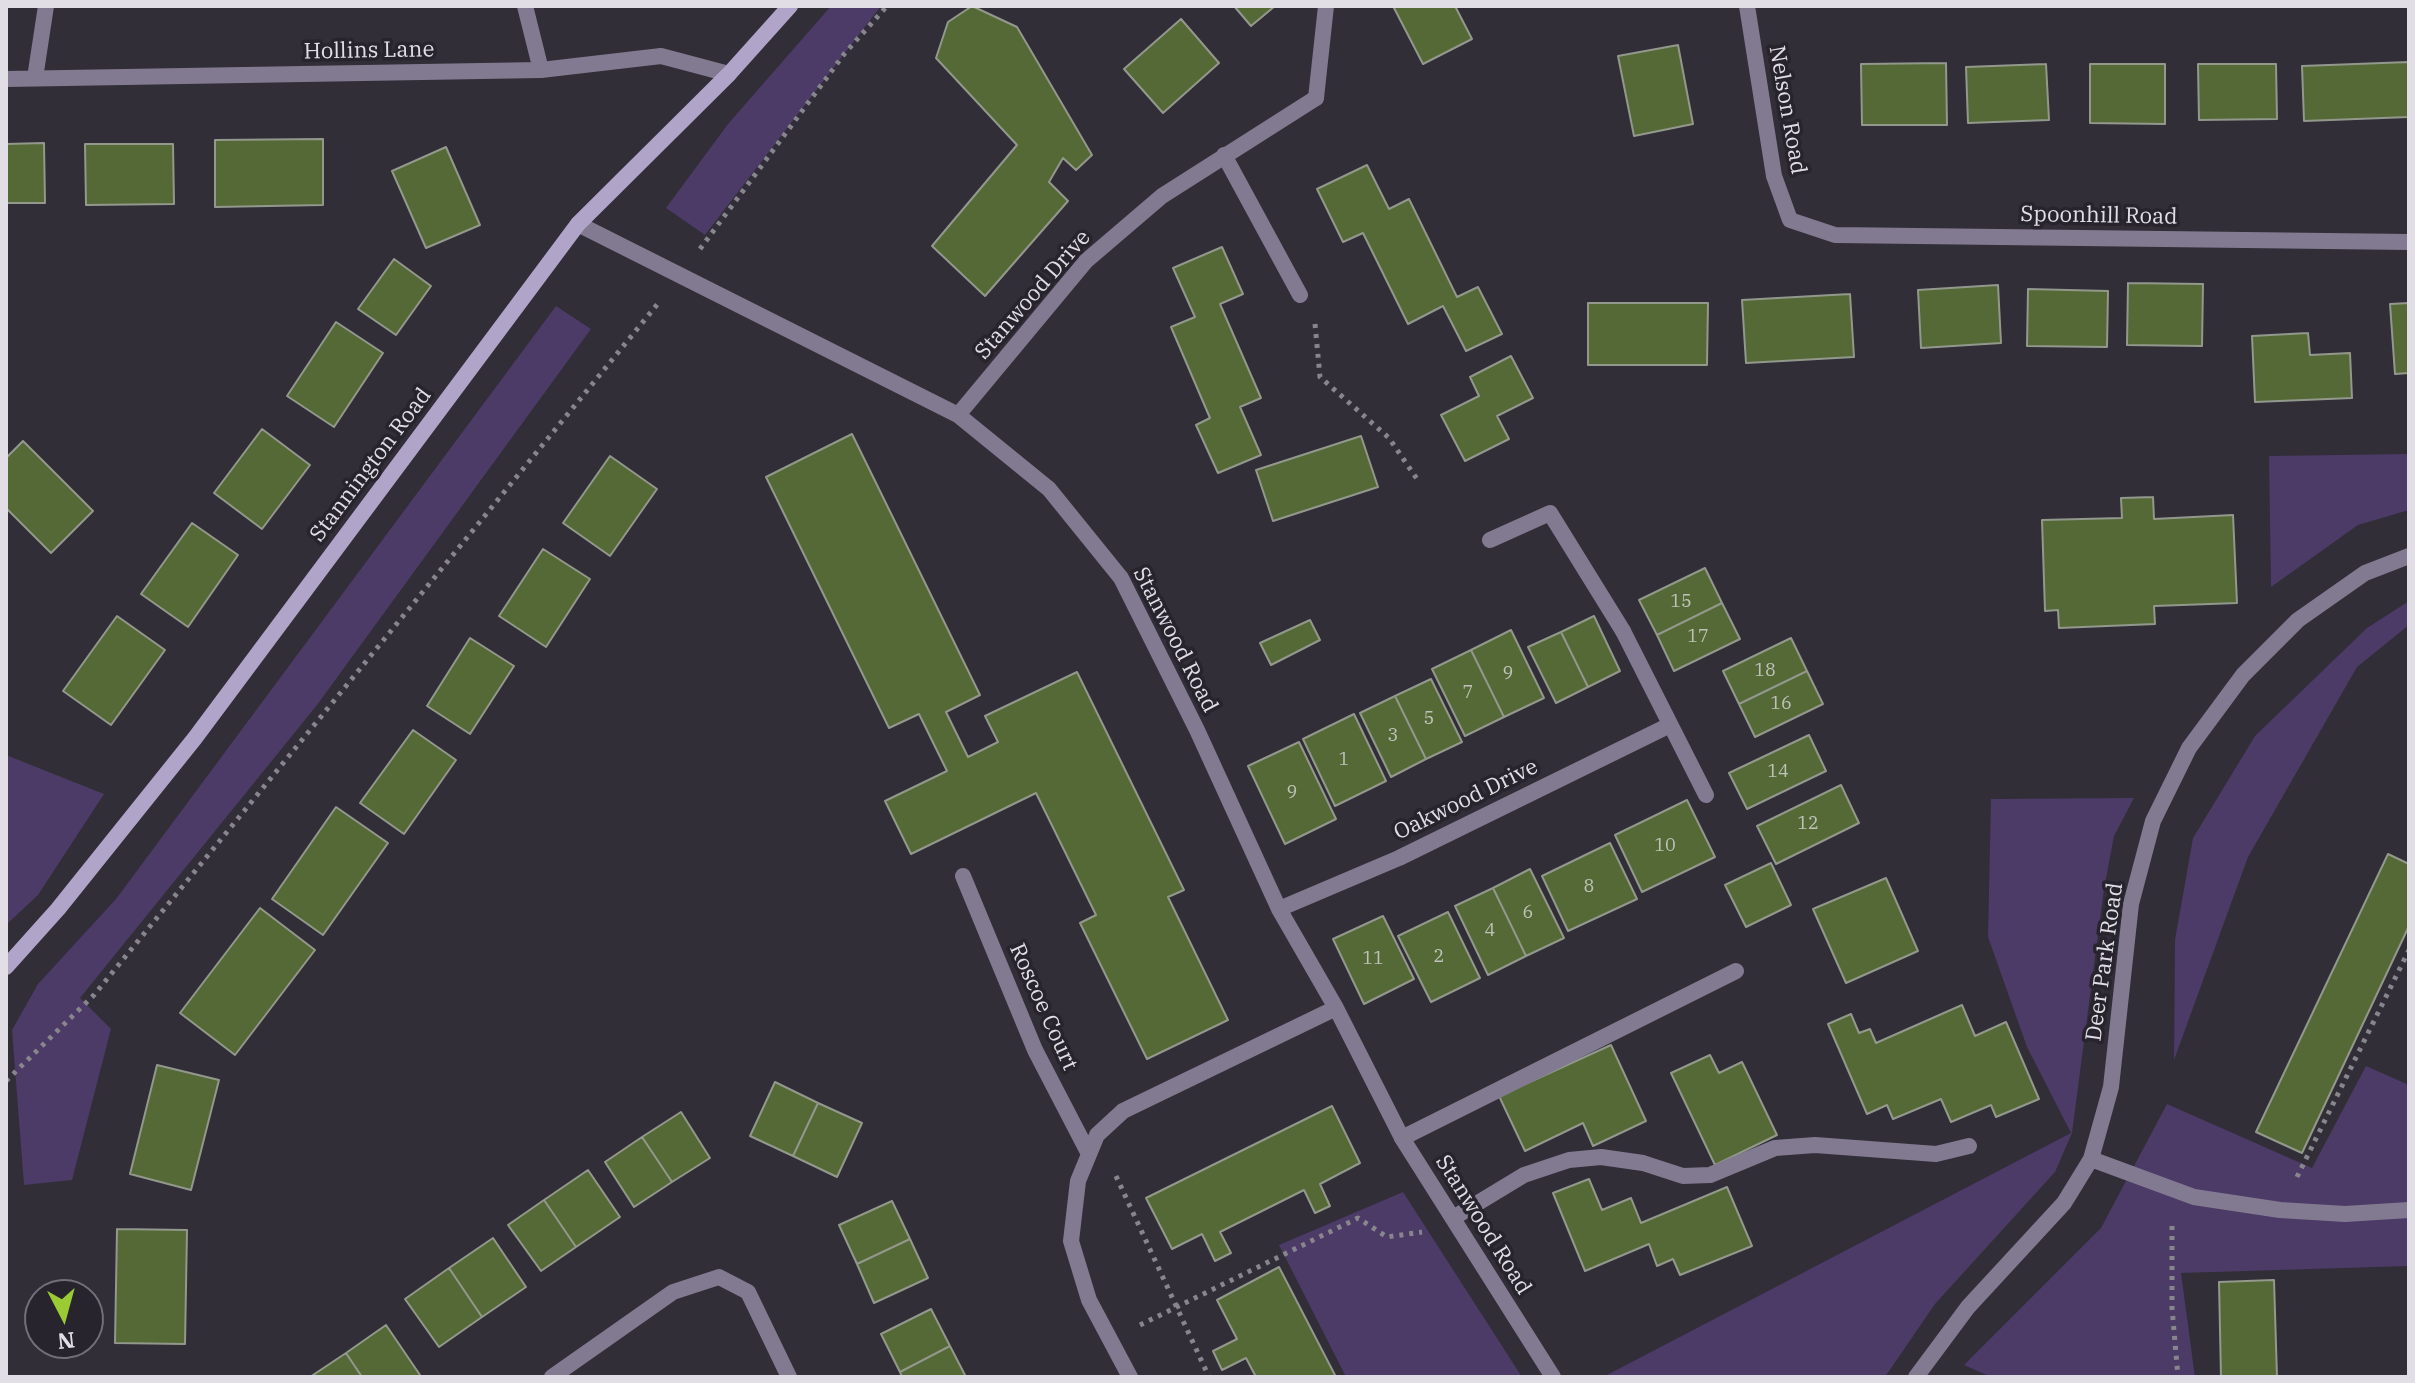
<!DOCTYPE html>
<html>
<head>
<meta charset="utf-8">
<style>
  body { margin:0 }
  #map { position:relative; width:2415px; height:1383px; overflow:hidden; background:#312e37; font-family:"IBM Plex Serif",serif }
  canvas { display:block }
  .frame { position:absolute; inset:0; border:8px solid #e1dfe5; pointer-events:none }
  .north { position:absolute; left:24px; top:1279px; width:80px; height:80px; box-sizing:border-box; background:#27242d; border:2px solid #716f77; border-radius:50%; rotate:174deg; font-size:22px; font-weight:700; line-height:32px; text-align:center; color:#e1dfe5 }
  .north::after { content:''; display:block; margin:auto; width:28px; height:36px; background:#9acb34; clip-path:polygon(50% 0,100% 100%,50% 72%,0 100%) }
</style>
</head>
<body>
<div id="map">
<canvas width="2415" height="1383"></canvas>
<div class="frame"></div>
<div class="north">N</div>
</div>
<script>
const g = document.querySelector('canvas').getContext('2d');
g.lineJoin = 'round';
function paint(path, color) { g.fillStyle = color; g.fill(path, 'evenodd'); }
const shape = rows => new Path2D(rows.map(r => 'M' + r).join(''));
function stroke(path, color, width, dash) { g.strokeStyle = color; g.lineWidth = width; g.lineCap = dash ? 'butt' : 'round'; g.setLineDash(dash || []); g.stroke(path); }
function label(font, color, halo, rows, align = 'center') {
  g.font = font + ' "IBM Plex Serif",serif'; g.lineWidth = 7; g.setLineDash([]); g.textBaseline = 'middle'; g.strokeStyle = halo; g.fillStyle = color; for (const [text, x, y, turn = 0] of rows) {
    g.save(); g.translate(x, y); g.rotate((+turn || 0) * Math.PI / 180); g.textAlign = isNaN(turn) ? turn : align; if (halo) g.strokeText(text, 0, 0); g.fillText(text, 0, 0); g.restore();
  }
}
const green = shape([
  [831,6,881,6,705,235,666,208,728,124],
  [556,306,591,329,317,705,80,998,111,1029,72,1180,24,1185,12,1030,38,984,116,899],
  [2409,454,2409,510,2358,525,2271,587,2269,456],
  [2409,601,2409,625,2357,667,2248,857,2174,1060,2175,940,2193,838,2255,736,2367,628],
  [6,755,104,794,38,895,6,925],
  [2134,798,2114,836,2104,889,2072,1133,2055,1172,1935,1304,1885,1377,1603,1377,2071,1133,2027,1047,1988,937,1991,799],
  [2366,1066,2409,1085,2409,1266,2181,1273,2195,1377,1991,1377,1964,1365,2101,1228,2167,1104,2312,1168],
  [1403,1192,1522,1377,1346,1377,1279,1245]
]);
const building = shape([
  [972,6,1017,27,1092,155,1076,170,1063,158,1049,182,1068,201,985,296,932,246,1017,145,936,58,948,22,972,6],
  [1234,6,1275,6,1251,26,1234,6],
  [1393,6,1455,6,1472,39,1423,64,1393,6],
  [1181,19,1219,63,1163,113,1124,69,1181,19],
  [1678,45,1693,124,1634,136,1618,56,1678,45],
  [2409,62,2409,117,2304,121,2302,66,2409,62],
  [1946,63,1947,125,1862,125,1861,64,1946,63],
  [2046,64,2049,120,1968,123,1966,67,2046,64],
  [2090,64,2165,64,2165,124,2090,123,2090,64],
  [2198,64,2276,64,2277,119,2199,120,2198,64],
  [323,139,323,205,215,207,215,140,323,139],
  [44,143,45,203,6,203,6,144,44,143],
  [85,144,173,144,174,204,86,205,85,144],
  [446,147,480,225,426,248,392,171,446,147],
  [1367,165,1389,209,1409,199,1457,297,1478,287,1502,334,1466,351,1443,306,1408,324,1363,233,1343,242,1317,189,1367,165],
  [1222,247,1243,294,1220,304,1261,398,1240,407,1261,455,1218,473,1196,425,1210,418,1171,327,1195,317,1173,268,1222,247],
  [394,259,431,286,396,335,358,309,394,259],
  [2128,283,2203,284,2202,346,2127,345,2128,283],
  [1998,285,2001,343,1921,348,1918,290,1998,285],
  [2028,289,2108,291,2107,347,2027,346,2028,289],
  [1850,294,1854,357,1746,363,1742,300,1850,294],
  [1588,303,1708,303,1707,365,1588,365,1588,303],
  [2409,303,2409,373,2395,374,2390,304,2409,303],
  [336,322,383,353,334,427,287,396,336,322],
  [2308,333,2310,355,2350,353,2352,398,2255,402,2252,336,2308,333],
  [1511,356,1533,398,1497,416,1509,439,1465,461,1441,415,1479,396,1470,377,1511,356],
  [262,429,310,465,262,529,214,493,262,429],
  [852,434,980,695,946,712,968,757,998,742,985,716,1077,672,1184,890,1168,897,1228,1020,1147,1059,1080,923,1096,915,1036,793,911,854,885,801,947,771,919,714,889,728,766,477,852,434],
  [1361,436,1378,487,1273,521,1256,470,1361,436],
  [23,441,93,511,51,553,6,508,6,458,23,441],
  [610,456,657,489,610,556,563,523,610,456],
  [2153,497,2154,519,2233,515,2237,603,2154,606,2155,624,2059,628,2058,610,2045,611,2042,520,2122,518,2121,498,2153,497],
  [192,523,238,555,188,627,141,594,192,523],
  [543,549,590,579,546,647,499,616,543,549],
  [1705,568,1722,603,1657,635,1639,600,1705,568],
  [1722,603,1740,639,1674,671,1657,635,1722,603],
  [117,616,165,650,111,725,63,691,117,616],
  [1594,616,1620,671,1588,687,1561,632,1594,616],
  [1310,620,1320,640,1271,665,1260,643,1310,620],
  [1511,630,1544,698,1504,717,1471,650,1511,630],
  [1561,632,1588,687,1556,703,1528,647,1561,632],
  [470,638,514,666,470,734,427,706,470,638],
  [1791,638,1807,671,1739,704,1723,671,1791,638],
  [1471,650,1504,717,1465,736,1432,669,1471,650],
  [1807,671,1823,704,1755,737,1739,704,1807,671],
  [1431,679,1462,742,1426,759,1395,696,1431,679],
  [1395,696,1426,759,1391,777,1360,713,1395,696],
  [1354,714,1386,781,1335,806,1303,739,1354,714],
  [413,730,456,760,404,834,360,803,413,730],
  [1809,735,1826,771,1747,809,1729,773,1809,735],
  [1299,742,1336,819,1285,844,1248,766,1299,742],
  [1841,785,1859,823,1776,864,1757,826,1841,785],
  [1687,800,1715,857,1642,892,1615,835,1687,800],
  [336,807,388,843,323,935,272,899,336,807],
  [1610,843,1637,899,1568,931,1542,876,1610,843],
  [2388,854,2409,864,2409,926,2302,1153,2256,1132,2388,854],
  [1771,863,1791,905,1746,927,1725,885,1771,863],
  [1530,869,1564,938,1526,956,1493,888,1530,869],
  [1886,878,1918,951,1846,983,1813,909,1886,878],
  [1493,888,1526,956,1488,975,1455,906,1493,888],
  [260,908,315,950,235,1055,180,1013,260,908],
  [1448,912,1480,978,1431,1002,1398,936,1448,912],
  [1383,916,1414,979,1364,1004,1333,939,1383,916],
  [1962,1005,1975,1036,2006,1022,2039,1099,1996,1117,1991,1105,1951,1122,1941,1099,1893,1119,1887,1105,1867,1114,1828,1024,1851,1014,1859,1033,1870,1029,1876,1043,1962,1005],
  [1611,1045,1646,1121,1593,1146,1583,1123,1525,1151,1499,1096,1611,1045],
  [1710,1055,1719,1073,1742,1062,1777,1135,1715,1165,1671,1073,1710,1055],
  [157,1065,219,1080,191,1190,130,1174,157,1065],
  [775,1082,818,1103,793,1156,750,1136,775,1082],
  [818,1103,862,1123,837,1177,793,1156,818,1103],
  [1332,1106,1360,1163,1320,1184,1330,1206,1315,1213,1304,1190,1220,1232,1231,1253,1215,1261,1202,1234,1172,1249,1146,1198,1332,1106],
  [681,1112,710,1158,672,1182,642,1137,681,1112],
  [642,1137,672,1182,634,1207,605,1162,642,1137],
  [588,1170,620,1217,576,1247,544,1200,588,1170],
  [1589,1179,1602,1210,1631,1198,1641,1223,1727,1187,1752,1246,1680,1275,1673,1259,1657,1266,1649,1244,1585,1271,1553,1193,1589,1179],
  [544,1200,576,1247,541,1271,508,1225,544,1200],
  [892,1201,910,1239,857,1264,839,1225,892,1201],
  [117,1229,187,1230,185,1344,115,1343,117,1229],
  [493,1238,526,1287,482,1317,449,1268,493,1238],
  [910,1239,928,1278,874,1303,857,1264,910,1239],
  [1279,1267,1336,1377,1256,1377,1246,1358,1222,1370,1213,1351,1237,1339,1217,1300,1279,1267],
  [449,1268,482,1317,439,1347,405,1299,449,1268],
  [2274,1280,2277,1377,2221,1377,2219,1282,2274,1280],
  [931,1309,950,1346,900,1372,881,1334,931,1309],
  [386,1325,420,1375,417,1377,362,1377,346,1353,386,1325],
  [950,1346,966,1377,902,1377,900,1372,950,1346],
  [346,1353,362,1377,310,1377,346,1353]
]);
const path = shape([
  [700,249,845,53,887,6],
  [1315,324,1320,377,1389,438,1419,482],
  [6,1081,94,995,660,301],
  [1116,1176,1209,1377],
  [2297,1177,2409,950],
  [2172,1226,2172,1308,2178,1377],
  [1140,1325,1358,1218,1387,1237,1422,1232]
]);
const service = shape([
  [525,6,541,70],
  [1316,98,1326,6],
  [1490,540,1550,513,1623,631],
  [1402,1138,1736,971],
  [1453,1218,1524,1175,1569,1160,1601,1157,1643,1163,1683,1176,1710,1175,1775,1148,1815,1145,1936,1154,1969,1146]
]);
const minor = shape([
  [1747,6,1774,176,1790,220,1835,235,2409,242],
  [35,78,46,6],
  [6,79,541,70,661,56,729,74],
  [1224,155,1300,295],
  [578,224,958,415,1049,489,1121,578,1197,730,1279,909,1336,1008,1402,1138,1553,1377],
  [958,415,1086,261,1162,196,1316,98],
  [1623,631,1706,795],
  [963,876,1035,1050,1089,1154],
  [1279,909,1399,858,1670,725],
  [2091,1159,2194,1197,2280,1210,2345,1214,2409,1210],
  [552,1377,673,1292,719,1277,748,1292,789,1377],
  [1130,1377,1089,1300,1071,1241,1078,1181,1097,1135,1123,1111,1336,1008],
  [1916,1377,1968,1307,2064,1203,2091,1159,2111,1087,2131,904,2153,821,2189,748,2243,675,2298,620,2365,573,2409,556]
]);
const secondary = shape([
  [6,967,58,909,195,738,578,224,729,74,790,6]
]);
const numberNames = [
  ["15",1681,602],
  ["17",1698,637],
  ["18",1765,671],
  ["9",1508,674],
  ["7",1468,693],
  ["16",1781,704],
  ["5",1429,719],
  ["3",1393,736],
  ["1",1344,760],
  ["14",1778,772],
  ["9",1292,793],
  ["12",1808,824],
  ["10",1665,846],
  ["8",1589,887],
  ["6",1528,913],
  ["4",1490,931],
  ["2",1439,957],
  ["11",1373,959]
];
const streetNames = [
  ["Hollins Lane",369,51,-1],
  ["Nelson Road",1787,110,80],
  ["Spoonhill Road",2099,216,1],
  ["Stanwood Drive",1033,295,-49],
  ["Stannington Road",371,465,-53],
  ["Stanwood Road",1175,640,63],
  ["Oakwood Drive",1466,800,-26],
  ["Deer Park Road",2105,962,-82],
  ["Roscoe Court",1043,1007,66],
  ["Stanwood Road",1483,1225,58]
];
paint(green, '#4c3a67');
paint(building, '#556936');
stroke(building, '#93988d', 2);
stroke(path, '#88868d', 5, [4, 6]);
stroke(service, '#827a91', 16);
stroke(minor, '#827a91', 16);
stroke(secondary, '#b1a4c9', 16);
label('18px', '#bec2b9', null, numberNames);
label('22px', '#e1dfe5', '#27242d', streetNames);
</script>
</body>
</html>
